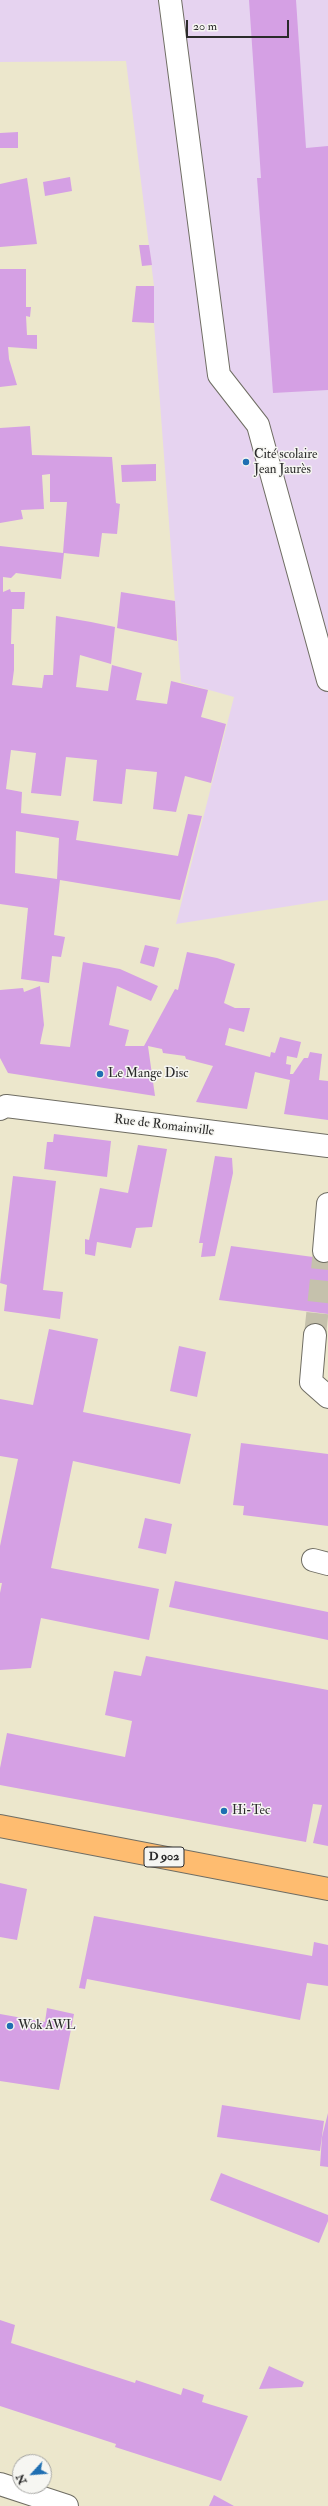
<!DOCTYPE html>
<html>
<head>
<meta charset="utf-8">
<style>
  body { margin:0 }
  #map { position:relative; width:328px; height:2506px; overflow:hidden; background:#ece7cc; font-family:"IM FELL Double Pica",serif }
  canvas { display:block }
  .north { position:absolute; left:12px; top:2454px; width:40px; height:40px; box-sizing:border-box; background:#f6f6f2; border:1px solid #a5a5a2; border-radius:50%; rotate:244deg; font-size:11px; font-weight:700; line-height:16px; text-align:center; color:#2b2b2b }
  .north::after { content:''; display:block; margin:auto; width:14px; height:18px; background:#1f6fb2; clip-path:polygon(50% 0,100% 100%,50% 72%,0 100%) }
  .scale { position:absolute; left:186px; top:20px; width:103px; height:18px; box-sizing:border-box; border:2px solid #2b2b2b; border-top:0; padding-left:5px; font-size:12px; line-height:14px; white-space:nowrap; color:#2b2b2b; -webkit-text-stroke:3px #f6f6f2; paint-order:stroke }
</style>
</head>
<body>
<div id="map">
<canvas width="328" height="2506"></canvas>
<div class="north">N</div>
<div class="scale">20 m</div>
</div>
<script>
const g = document.querySelector('canvas').getContext('2d');
g.lineJoin = 'round';
function paint(path, color) { g.fillStyle = color; g.fill(path, 'evenodd'); }
const shape = rows => new Path2D(rows.map(r => 'M' + r).join(''));
function stroke(path, color, width, dash) { g.strokeStyle = color; g.lineWidth = width; g.lineCap = dash ? 'butt' : 'round'; g.setLineDash(dash || []); g.stroke(path); }
function label(font, color, halo, rows, align = 'center') {
  g.font = font + ' "IM FELL Double Pica",serif'; g.lineWidth = 3; g.setLineDash([]); g.textBaseline = 'middle'; g.strokeStyle = halo; g.fillStyle = color; for (const [text, x, y, turn = 0] of rows) {
    g.save(); g.translate(x, y); g.rotate((+turn || 0) * Math.PI / 180); g.textAlign = isNaN(turn) ? turn : align; if (halo) g.strokeText(text, 0, 0); g.fillText(text, 0, 0); g.restore();
  }
}
const built = shape([
  [0,0,328,0,328,900,176,924,234,697,181,682,154,323,154,286,126,61,0,62]
]);
const building = shape([
  [249,0,296,0,306,148,328,146,328,390,273,393,257,178,261,178],
  [18,132,18,148,0,148,0,133],
  [70,177,72,191,45,196,43,182],
  [27,178,37,244,0,247,0,184],
  [139,245,149,245,152,265,142,266],
  [0,269,26,269,26,307,31,307,30,317,26,316,27,335,37,335,37,349,8,347,9,359,17,385,0,387],
  [136,286,154,286,154,323,132,322],
  [30,426,32,455,112,457,116,503,120,504,117,534,102,533,99,557,64,553,61,579,16,573,11,578,3,577,3,592,10,589,11,592,25,592,24,609,12,609,11,644,14,644,14,670,12,685,42,688,44,675,53,675,56,616,91,622,115,627,111,664,80,655,76,687,108,691,112,665,142,673,136,700,167,704,171,681,208,690,201,717,226,724,211,783,185,776,176,812,153,809,157,772,126,769,122,804,93,801,97,760,66,757,61,796,31,793,36,753,11,750,6,789,22,792,21,813,79,821,76,840,178,856,188,814,202,816,180,900,60,880,54,935,65,937,61,957,52,956,49,983,21,979,28,908,0,904,0,546,63,553,67,502,50,502,50,474,42,475,44,509,21,510,23,519,0,523,0,428],
  [16,831,59,838,57,879,15,873],
  [156,464,156,481,122,482,121,465],
  [121,592,175,601,177,641,117,628],
  [145,945,159,948,154,967,140,963],
  [187,952,217,958,235,964,224,1003,235,1008,250,1008,244,1032,229,1028,225,1045,270,1057,271,1052,275,1053,280,1037,301,1042,297,1058,287,1056,286,1064,291,1065,290,1074,293,1074,304,1058,308,1058,310,1052,322,1054,319,1080,328,1081,328,1120,284,1114,290,1080,255,1072,247,1109,196,1102,213,1066,186,1059,185,1056,163,1053,162,1049,148,1046,155,1096,8,1073,0,1058,0,990,23,988,24,992,40,986,44,1025,40,1044,70,1047,83,962,120,969,158,986,151,1001,117,986,109,1025,129,1030,125,1046,144,1046,175,989,178,990],
  [54,1134,111,1141,107,1177,44,1169,47,1142,53,1142],
  [138,1145,167,1149,152,1227,136,1228,131,1248,97,1242,95,1256,85,1254,85,1239,89,1240,100,1188,128,1193],
  [215,1156,232,1158,233,1173,215,1256,201,1257,203,1243,199,1243],
  [13,1176,56,1181,43,1290,63,1292,60,1319,4,1311,7,1285,0,1283],
  [231,1246,328,1259,328,1314,219,1300],
  [49,1329,98,1339,83,1412,191,1434,180,1484,73,1461,51,1568,159,1589,149,1640,41,1618,31,1668,0,1670,0,1593,2,1583,0,1583,0,1546,18,1459,0,1456,0,1399,33,1405],
  [179,1346,206,1352,197,1397,170,1391],
  [241,1443,328,1454,328,1526,243,1515,244,1506,233,1505],
  [145,1518,172,1524,166,1554,138,1548],
  [175,1581,328,1612,328,1640,169,1607],
  [146,1656,328,1690,328,1846,313,1843,322,1805,313,1804,306,1842,0,1785,0,1768,7,1733,125,1757,132,1721,105,1715,114,1671,141,1676],
  [0,1883,27,1889,17,1940,0,1937],
  [94,1916,312,1956,314,1942,328,1945,328,1986,307,1983,300,2020,87,1979,85,1989,79,1988],
  [47,2008,74,2014,59,2090,0,2081,0,2014,45,2022],
  [222,2105,324,2121,320,2151,217,2137],
  [328,2113,328,2167,320,2166,322,2137],
  [221,2173,328,2215,328,2221,319,2243,210,2200],
  [0,2320,15,2325,11,2343,135,2383,136,2380,181,2395,183,2388,204,2395,202,2402,248,2416,221,2481,115,2447,116,2444,0,2406],
  [269,2366,304,2382,302,2387,259,2389],
  [214,2495,234,2506,209,2506]
]);
const minorTunnel = shape([
  [315,1335,324,1251]
]);
const minor = shape([
  [170,0,219,375,258,425,328,680],
  [0,1109,6,1106,328,1146],
  [324,1251,328,1204],
  [315,1335,311,1382,328,1397],
  [313,1560,328,1564],
  [0,2484,67,2506]
]);
const major = shape([
  [0,1826,328,1889]
]);
const markers = [
  [246,462,4,"#1f6fb2"],
  [100,1074,4,"#1f6fb2"],
  [224,1811,4,"#1f6fb2"],
  [10,2026,4,"#1f6fb2"]
];
const shields = [
  [164,1857,40]
];
const shieldNames = [
  ["D 902",164,1857]
];
const poiNames = [
  ["Cité scolaire",254,455],
  ["Jean Jaurès",254,470],
  ["Le Mange Disc",108,1074],
  ["Hi-Tec",232,1811],
  ["Wok AWL",18,2026]
];
const streetNames = [
  ["Rue de Romainville",164,1126,7]
];
paint(built, '#e6d3f0');
paint(building, '#d5a0e4');
stroke(minorTunnel, '#c5c1ac', 22, [22, 11]);
stroke(minor, '#6f6d63', 24);
stroke(major, '#6f6d63', 24);
stroke(minor, '#fff', 22);
stroke(major, '#febc70', 22);
for (const [x, y, r, color] of markers) { const dot = new Path2D(); dot.arc(x, y, r, 0, 2 * Math.PI); g.fillStyle = color; g.fill(dot); stroke(dot, '#f6f6f2', 1.5); }
for (const [x, y, w] of shields) { const box = new Path2D(); box.roundRect(x - w / 2, y - 10, w, 20, 3); g.fillStyle = '#f6f6f2'; g.fill(box); stroke(box, '#2b2b2b', 1); }
label('bold 12px', '#2b2b2b', null, shieldNames);
label('13px', '#2b2b2b', '#f6f6f2', poiNames, 'left');
label('13px', '#2b2b2b', '#f6f6f2', streetNames);
</script>
</body>
</html>
